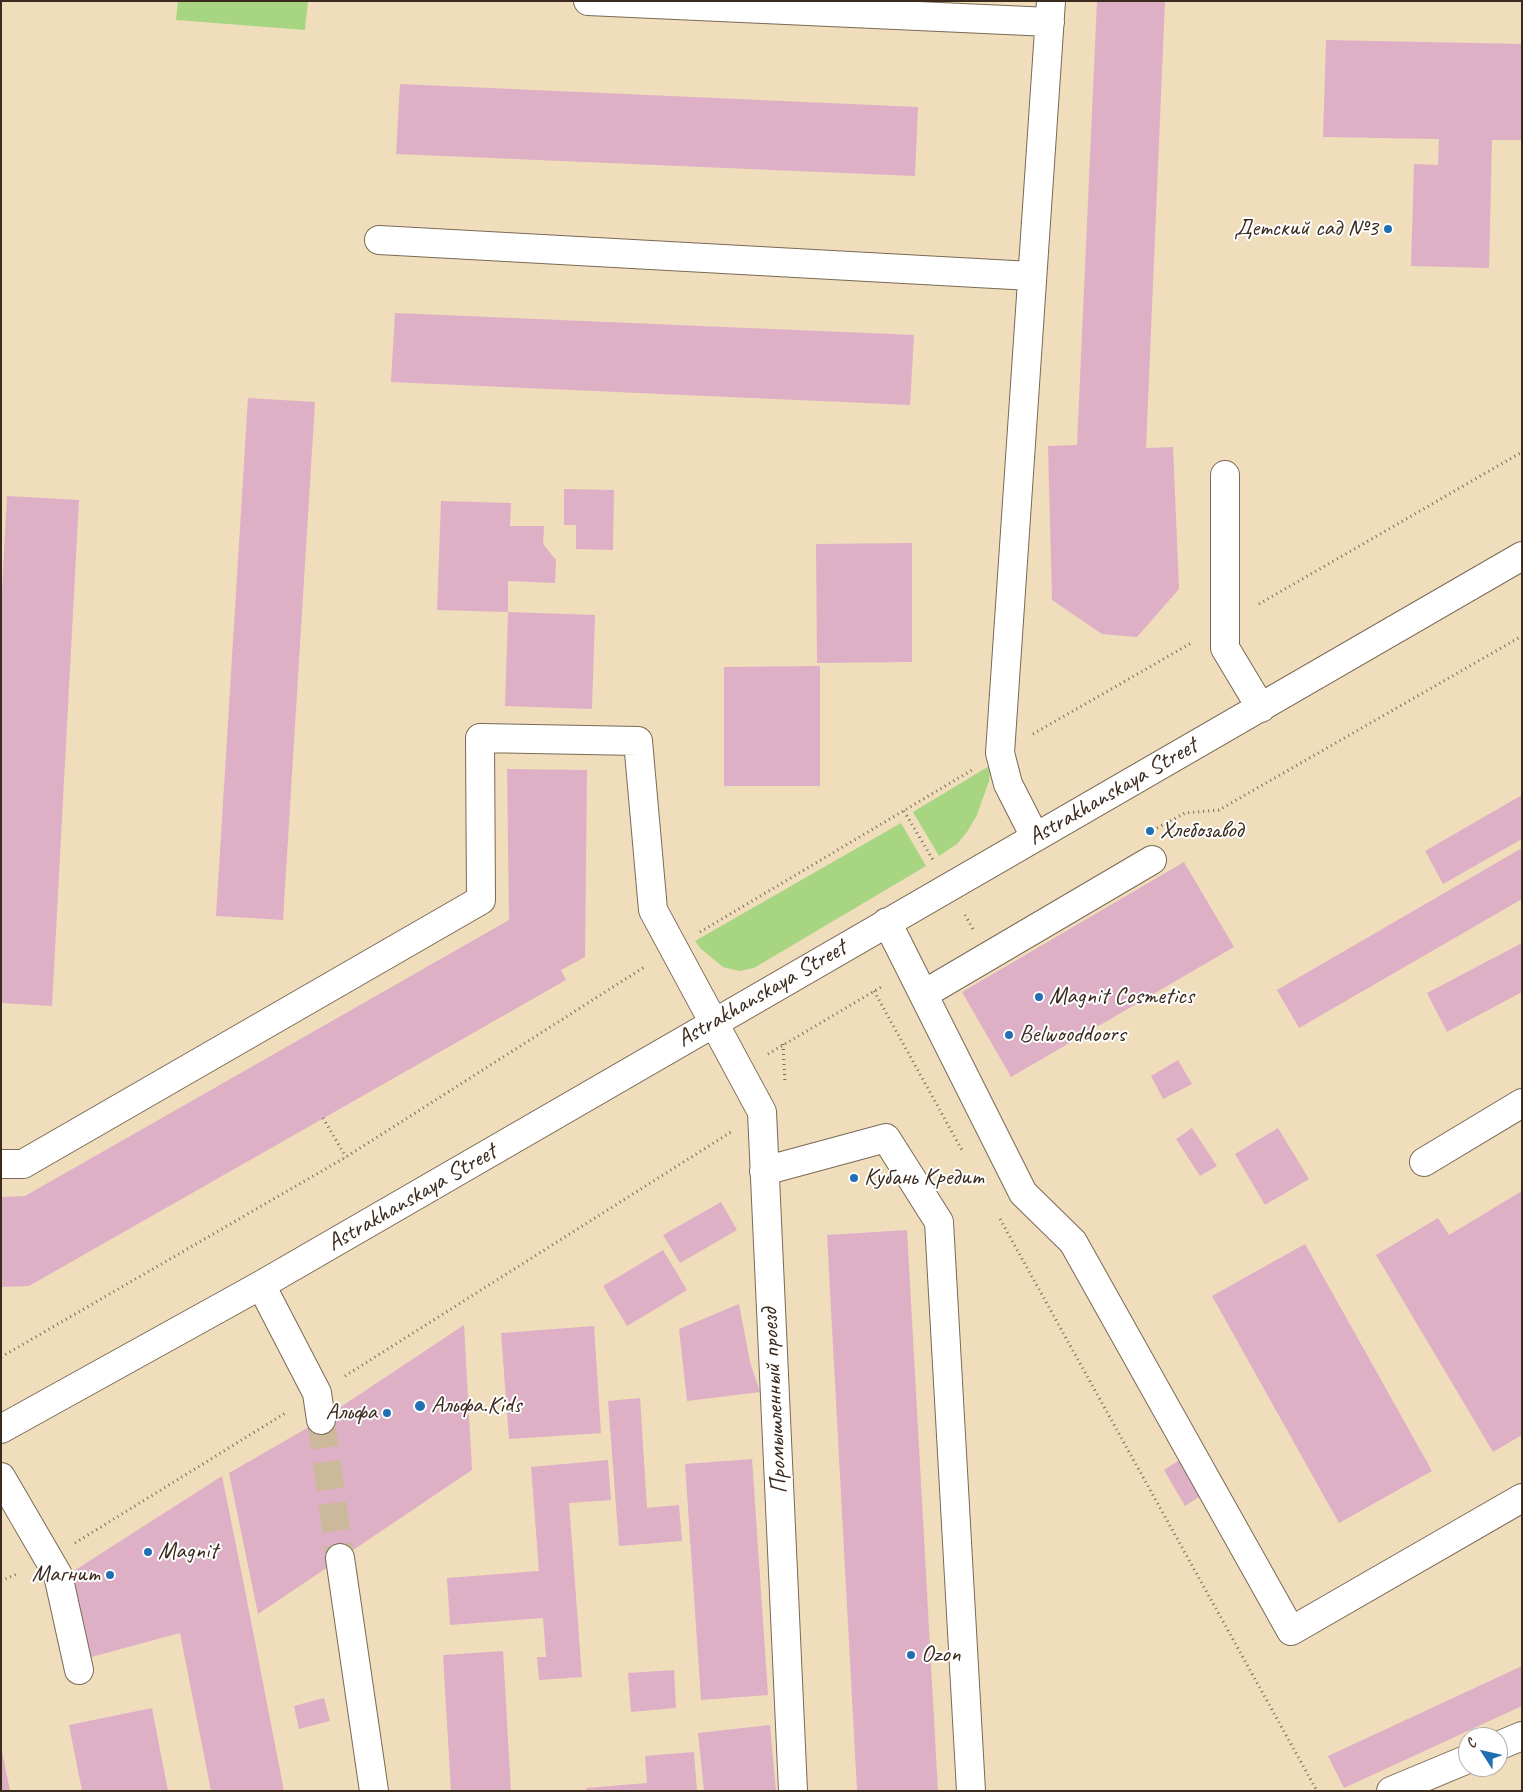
<!DOCTYPE html>
<html>
<head>
<meta charset="utf-8">
<style>
  body { margin:0 }
  #map { position:relative; width:1523px; height:1792px; overflow:hidden; background:#f0ddbc; font-family:Caveat,sans-serif }
  canvas { display:block }
  .frame { position:absolute; inset:0; border:2px solid #3b2a1e; pointer-events:none }
  .north { position:absolute; left:1458px; top:1727px; width:50px; height:50px; box-sizing:border-box; background:#fff; border:1px solid #b1aaa5; border-radius:50%; rotate:305deg; font-size:14px; font-weight:700; line-height:20px; text-align:center; color:#3b2a1e }
  .north::after { content:''; display:block; margin:auto; width:18px; height:22px; background:#1f6fb2; clip-path:polygon(50% 0,100% 100%,50% 72%,0 100%) }
</style>
</head>
<body>
<div id="map">
<canvas width="1523" height="1792"></canvas>
<div class="frame"></div>
<div class="north">С</div>
</div>
<script>
const g = document.querySelector('canvas').getContext('2d');
g.lineJoin = 'round';
function paint(path, color) { g.fillStyle = color; g.fill(path, 'evenodd'); }
const shape = rows => new Path2D(rows.map(r => 'M' + r).join(''));
function stroke(path, color, width, dash) { g.strokeStyle = color; g.lineWidth = width; g.lineCap = dash ? 'butt' : 'round'; g.setLineDash(dash || []); g.stroke(path); }
function label(font, color, halo, rows, align = 'center') {
  g.font = font + ' Caveat,sans-serif'; g.lineWidth = 4; g.setLineDash([]); g.textBaseline = 'middle'; g.strokeStyle = halo; g.fillStyle = color; for (const [text, x, y, turn = 0] of rows) {
    g.save(); g.translate(x, y); g.rotate((+turn || 0) * Math.PI / 180); g.textAlign = isNaN(turn) ? turn : align; if (halo) g.strokeText(text, 0, 0); g.fillText(text, 0, 0); g.restore();
  }
}
const green = shape([
  [178,1,308,1,305,30,176,20],
  [991,765,989,781,977,815,967,832,957,844,939,856,913,812],
  [901,823,926,866,754,968,739,971,723,967,701,949,695,941]
]);
const building = shape([
  [1097,1,1165,1,1146,448,1173,447,1179,589,1137,637,1102,634,1052,600,1048,446,1077,445],
  [1326,40,1522,44,1522,140,1492,140,1489,268,1411,266,1414,164,1438,165,1439,139,1323,137],
  [400,84,918,107,915,176,396,154],
  [395,313,914,335,910,405,391,382],
  [248,398,315,402,283,920,216,916],
  [564,489,614,490,613,550,576,549,576,525,564,525],
  [7,496,79,500,52,1006,1,1003,1,606],
  [441,501,511,503,510,526,544,526,543,544,556,560,555,583,508,581,508,612,595,615,592,709,505,706,508,612,437,610],
  [912,543,912,662,817,663,816,544],
  [820,666,820,786,724,786,724,667],
  [507,769,587,770,585,957,561,970,566,980,29,1286,1,1287,1,1197,25,1196,509,920],
  [1522,795,1522,839,1443,884,1425,851],
  [1522,848,1522,899,1299,1028,1277,990],
  [1184,862,1234,947,1011,1077,962,992],
  [1522,943,1522,992,1447,1032,1427,993],
  [1178,1060,1192,1084,1163,1099,1151,1076],
  [1192,1128,1217,1166,1200,1176,1176,1139],
  [1278,1128,1309,1179,1265,1205,1235,1154],
  [1522,1191,1522,1435,1493,1452,1376,1255,1438,1218,1449,1235],
  [721,1202,737,1230,680,1263,663,1235],
  [907,1230,938,1791,857,1791,827,1235],
  [1305,1244,1432,1471,1339,1523,1212,1296],
  [663,1250,687,1290,627,1326,603,1286],
  [739,1304,750,1362,760,1392,687,1401,679,1329],
  [464,1325,472,1470,258,1614,229,1473,321,1420],
  [594,1326,601,1433,509,1439,501,1333],
  [640,1398,647,1508,679,1505,682,1541,619,1546,608,1401],
  [752,1459,768,1695,701,1700,685,1464],
  [1181,1459,1202,1495,1185,1506,1164,1470],
  [608,1460,611,1500,569,1503,582,1677,539,1680,537,1657,546,1657,543,1618,450,1625,447,1578,539,1571,531,1467],
  [222,1476,243,1580,284,1791,211,1791,180,1633,84,1659,69,1574],
  [503,1651,511,1791,451,1791,443,1655],
  [1522,1666,1522,1706,1344,1788,1328,1756],
  [674,1670,676,1708,631,1712,628,1673],
  [324,1698,330,1721,299,1729,294,1706],
  [152,1708,168,1791,82,1791,69,1725],
  [770,1725,776,1791,704,1791,698,1733],
  [1,1751,2,1751,10,1791,1,1791],
  [694,1752,697,1791,587,1791,586,1788,647,1783,645,1756]
]);
const minorTunnel = shape([
  [321,1420,340,1558]
]);
const path = shape([
  [1259,604,1522,452],
  [1033,734,1193,642],
  [904,811,933,860],
  [1157,828,1185,813,1219,810,1522,636],
  [965,915,973,929],
  [700,932,972,770],
  [874,991,963,1152],
  [783,1044,785,1084],
  [768,1054,883,986],
  [323,1118,346,1157],
  [1000,1219,1317,1791],
  [1,1357,346,1157,646,966],
  [345,1376,731,1132],
  [75,1543,287,1412],
  [1,1581,19,1573]
]);
const minor = shape([
  [588,1,1050,22],
  [379,240,1031,276],
  [1225,475,1225,648,1261,708],
  [1035,837,1008,784,1000,753,1051,1],
  [887,922,1023,1193,1073,1242,1291,1631,1522,1498],
  [924,994,1152,860],
  [1424,1162,1522,1103],
  [1,1164,23,1164,481,900,480,738,638,741,653,910,762,1112,793,1791],
  [764,1171,886,1138,939,1222,971,1791],
  [261,1285,317,1393,321,1420],
  [1,1429,261,1285,1522,556],
  [1,1477,58,1575,79,1670],
  [340,1558,374,1791],
  [1498,1746,1522,1736],
  [1391,1791,1468,1759]
]);
const markers = [
  [1388,229,5,"#1f6fb2"],
  [1150,831,5,"#1f6fb2"],
  [1039,997,5,"#1f6fb2"],
  [1009,1035,5,"#1f6fb2"],
  [854,1178,5,"#1f6fb2"],
  [420,1406,6,"#1f6fb2"],
  [387,1413,5,"#1f6fb2"],
  [148,1552,5,"#1f6fb2"],
  [110,1575,5,"#1f6fb2"],
  [911,1655,5,"#1f6fb2"]
];
const poiNames = [
  ["Детский сад №3",1378,229,"right"],
  ["Хлебозавод",1160,831],
  ["Magnit Cosmetics",1049,997],
  ["Belwooddoors",1019,1035],
  ["Кубань Кредит",864,1178],
  ["Альфа.Kids",431,1406],
  ["Альфа",377,1413,"right"],
  ["Magnit",158,1552],
  ["Магнит",100,1575,"right"],
  ["Ozon",921,1655]
];
const streetNames = [
  ["Astrakhanskaya Street",1113,792,-30],
  ["Astrakhanskaya Street",762,994,-30],
  ["Astrakhanskaya Street",412,1198,-30],
  ["Промышленный проезд",775,1401,-93]
];
paint(green, '#a7d582');
paint(building, '#deb0c5');
stroke(minorTunnel, '#ccb99c', 28, [28, 14]);
stroke(minor, '#7a6955', 30);
stroke(path, '#7a6955', 3, [1, 4]);
stroke(minor, '#fff', 28);
for (const [x, y, r, color] of markers) { const dot = new Path2D(); dot.arc(x, y, r, 0, 2 * Math.PI); g.fillStyle = color; g.fill(dot); stroke(dot, '#fff', 2); }
label('24px', '#3b2a1e', '#fff', poiNames, 'left');
label('24px', '#3b2a1e', '#fff', streetNames);
</script>
</body>
</html>
